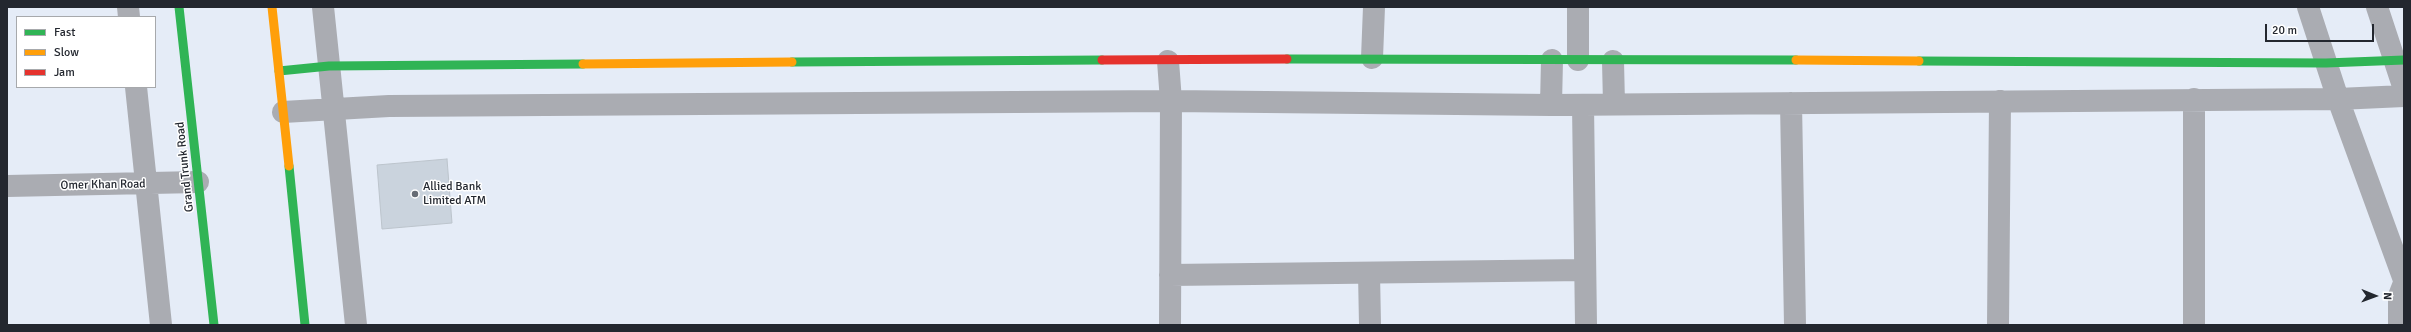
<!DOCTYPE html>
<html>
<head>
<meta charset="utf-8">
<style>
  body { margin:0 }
  #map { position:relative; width:2411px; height:332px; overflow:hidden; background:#e5ecf7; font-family:Signika,sans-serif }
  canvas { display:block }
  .frame { position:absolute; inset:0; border:8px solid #23272f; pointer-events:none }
  .legend { position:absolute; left:16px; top:16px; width:140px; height:72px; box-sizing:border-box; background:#fff; border:1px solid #a7a9ac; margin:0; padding:5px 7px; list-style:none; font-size:12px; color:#23272f }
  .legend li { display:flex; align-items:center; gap:8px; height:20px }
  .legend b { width:20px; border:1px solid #a7a9ac }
  .north { position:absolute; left:2355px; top:276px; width:40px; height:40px; -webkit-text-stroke:3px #fff; paint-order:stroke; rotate:91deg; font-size:11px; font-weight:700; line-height:16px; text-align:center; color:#23272f }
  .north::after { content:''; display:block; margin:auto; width:14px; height:18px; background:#23272f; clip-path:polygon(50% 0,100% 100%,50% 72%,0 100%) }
  .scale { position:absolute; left:2265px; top:24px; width:109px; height:18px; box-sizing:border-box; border:2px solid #23272f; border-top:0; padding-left:5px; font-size:12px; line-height:14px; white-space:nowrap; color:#23272f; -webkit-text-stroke:3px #fff; paint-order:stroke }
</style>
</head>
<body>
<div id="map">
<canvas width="2411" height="332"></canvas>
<div class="frame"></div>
<ul class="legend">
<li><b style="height:5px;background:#30b455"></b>Fast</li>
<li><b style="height:5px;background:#ff9f0a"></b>Slow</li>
<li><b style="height:5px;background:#e5322d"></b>Jam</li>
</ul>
<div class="north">N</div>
<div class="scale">20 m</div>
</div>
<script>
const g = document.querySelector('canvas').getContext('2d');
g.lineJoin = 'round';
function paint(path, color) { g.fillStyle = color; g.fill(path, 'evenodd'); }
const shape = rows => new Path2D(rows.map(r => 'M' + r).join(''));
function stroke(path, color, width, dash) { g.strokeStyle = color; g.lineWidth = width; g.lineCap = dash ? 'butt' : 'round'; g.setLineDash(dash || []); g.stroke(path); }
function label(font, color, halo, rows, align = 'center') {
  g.font = font + ' Signika,sans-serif'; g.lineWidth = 3; g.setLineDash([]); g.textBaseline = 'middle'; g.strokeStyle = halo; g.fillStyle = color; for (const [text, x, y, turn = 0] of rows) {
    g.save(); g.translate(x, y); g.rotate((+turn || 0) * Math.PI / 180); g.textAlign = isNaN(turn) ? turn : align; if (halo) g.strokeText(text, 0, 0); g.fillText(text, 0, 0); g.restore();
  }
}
const building = shape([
  [447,159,452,223,382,229,377,165,447,159]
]);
const street = shape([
  [128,7,129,17],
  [323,7,356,325],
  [1578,7,1578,60],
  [2308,7,2338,99,2404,280],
  [2377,7,2404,89],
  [1372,58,1374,7],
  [1168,61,1171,101,1170,325],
  [1613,61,1614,104],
  [136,87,161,325],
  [1791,103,1795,325],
  [1551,105,1552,60],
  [1583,105,1586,325],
  [283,112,389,106,1171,101,1551,105,2338,99,2404,96],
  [7,186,198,182],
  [1369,273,1370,325],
  [1170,275,1585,270],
  [1998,325,2000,101],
  [2194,325,2194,99],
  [2399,325,2399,296,2404,283]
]);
const fast = shape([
  [179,7,214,325],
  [1287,59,1796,60],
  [1919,61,2326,63,2404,60],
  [792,62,1102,60],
  [279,71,329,66,583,64],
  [289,166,305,325]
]);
const slow = shape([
  [272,7,289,166],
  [1796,60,1919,61],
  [583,64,792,62]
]);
const jam = shape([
  [1102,60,1287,59]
]);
const markers = [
  [415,194,4,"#676c75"]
];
const streetNames = [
  ["Grand Trunk Road",185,167,-96],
  ["Omer Khan Road",103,185,-1]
];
const poiNames = [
  ["Allied Bank",423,187],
  ["Limited ATM",423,201]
];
paint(building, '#cad3dd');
stroke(building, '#bcc4cc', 1);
stroke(street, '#aaacb2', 22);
stroke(fast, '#30b455', 9);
stroke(slow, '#ff9f0a', 9);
stroke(jam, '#e5322d', 9);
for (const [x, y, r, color] of markers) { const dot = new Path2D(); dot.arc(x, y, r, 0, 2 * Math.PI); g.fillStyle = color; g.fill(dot); stroke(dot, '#fff', 1.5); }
label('12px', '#23272f', '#fff', streetNames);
label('12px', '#23272f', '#fff', poiNames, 'left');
</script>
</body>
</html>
